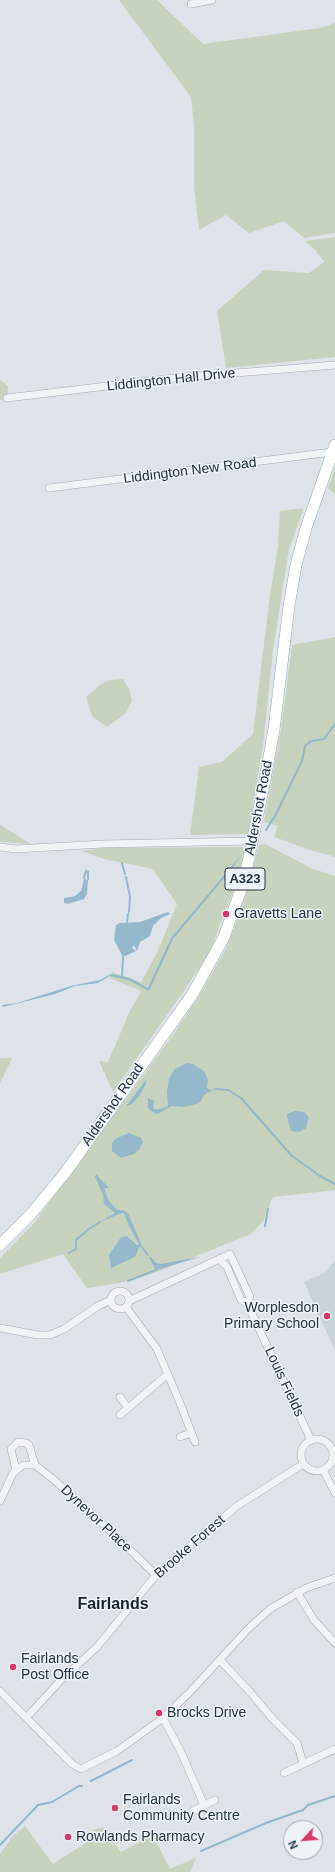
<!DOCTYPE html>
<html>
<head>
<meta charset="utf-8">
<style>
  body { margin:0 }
  #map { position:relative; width:335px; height:1872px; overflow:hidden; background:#dde3e8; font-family:Helvetica,sans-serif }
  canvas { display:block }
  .north { position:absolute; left:283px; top:1820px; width:40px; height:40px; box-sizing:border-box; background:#edf2f6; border:1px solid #9da6ad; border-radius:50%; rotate:244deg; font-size:11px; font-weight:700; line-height:16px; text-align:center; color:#263440 }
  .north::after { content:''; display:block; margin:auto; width:14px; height:18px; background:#d7386a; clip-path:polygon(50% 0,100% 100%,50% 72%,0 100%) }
</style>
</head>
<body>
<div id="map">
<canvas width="335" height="1872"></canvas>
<div class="north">N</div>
</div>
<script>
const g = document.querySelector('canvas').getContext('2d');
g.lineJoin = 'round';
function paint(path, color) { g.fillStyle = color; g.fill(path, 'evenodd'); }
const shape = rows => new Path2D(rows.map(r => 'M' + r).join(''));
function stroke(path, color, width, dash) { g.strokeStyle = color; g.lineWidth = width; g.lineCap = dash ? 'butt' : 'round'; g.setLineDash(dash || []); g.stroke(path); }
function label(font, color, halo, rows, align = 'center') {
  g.font = font + ' Helvetica,sans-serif'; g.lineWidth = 3; g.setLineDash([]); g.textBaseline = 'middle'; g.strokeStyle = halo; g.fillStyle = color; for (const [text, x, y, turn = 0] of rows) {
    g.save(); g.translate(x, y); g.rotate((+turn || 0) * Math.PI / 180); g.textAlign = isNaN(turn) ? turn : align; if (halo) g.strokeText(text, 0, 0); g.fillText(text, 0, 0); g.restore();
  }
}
const built = shape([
  [335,1260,335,1351,304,1282,326,1272]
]);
const green = shape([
  [119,0,157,0,203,44,320,28,335,23,335,233,304,238,284,221,249,233,226,215,199,230,194,186,194,126,191,97],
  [335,237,335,357,226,368,217,311,264,270,309,273,324,262,316,251,305,241],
  [0,380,8,386,7,399,0,400],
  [335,467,335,494,328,488],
  [304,508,289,549,273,650,263,746,248,834,190,835,199,767,222,762,253,734,270,595,278,546,280,511],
  [335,637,335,857,310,850,274,837,278,826,264,822,281,729,292,645],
  [123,679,129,689,132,701,126,713,107,727,92,716,86,697,101,684,110,680],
  [0,825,31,844,0,842],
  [265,844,313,869,335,876,335,1190,273,1197,263,1221,251,1234,157,1272,120,1283,87,1288,63,1254,0,1274,0,1258,34,1223,173,1035,199,996,226,949,243,905,259,845],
  [243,847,245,853,237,881,209,953,186,988,113,1092,99,1061,108,1062,130,1011,141,991,110,978,112,972,141,982,157,953,177,904,153,869,104,859,82,851,104,848],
  [0,1058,12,1058,0,1083],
  [25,1826,53,1864,92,1839,93,1830,103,1827,121,1852,153,1835,170,1869,196,1858,190,1872,0,1872,0,1854,12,1837]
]);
const water = shape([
  [242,854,231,870,173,939,149,991,128,980,110,976,98,983,75,986,55,994,3,1007,2,1005,17,1003,71,986,100,980,111,974,130,978,148,988,171,938],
  [84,879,88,880,87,894,84,899,68,904,64,903,64,898,75,896,81,891],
  [168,912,170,914,161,918,153,926,150,936,140,942,137,951,134,945,132,948,136,951,123,957,114,940,116,925,120,923,140,922],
  [187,1063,193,1064,205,1072,208,1080,207,1088,210,1090,215,1089,204,1095,201,1101,196,1104,183,1107,172,1106,157,1114,151,1111,148,1108,148,1098,154,1101,153,1109,161,1109,168,1106,167,1092,169,1078,175,1069],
  [146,1080,146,1084,140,1095,132,1104,126,1106],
  [295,1111,305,1112,309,1118,306,1128,299,1132,291,1131,288,1122,287,1114],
  [129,1133,141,1138,143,1142,139,1150,134,1154,121,1158,112,1151,112,1143,115,1139],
  [96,1174,109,1188,104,1188,109,1201,117,1210,123,1210,128,1213,142,1246,149,1255,147,1256,141,1247,139,1247,135,1257,111,1268,109,1255,121,1237,127,1236,137,1245,139,1244,129,1226,124,1213,119,1214,100,1222,115,1213,104,1204,103,1195,95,1177],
  [151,1257,156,1263,161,1264,200,1257,156,1270,149,1258]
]);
const stream = shape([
  [266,830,275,816,302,761,305,746,311,741,324,739,335,724],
  [122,863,125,874],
  [126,877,130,897,129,912],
  [84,878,86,871,88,872,88,879],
  [127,922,128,914],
  [122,977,123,957],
  [215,1089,228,1090,241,1098,291,1155,320,1176,335,1184],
  [265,1226,268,1209],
  [69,1253,76,1249,76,1240,89,1229,100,1222],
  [128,1281,156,1270],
  [91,1781,132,1760],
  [0,1845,38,1805,52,1802,79,1786,82,1786],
  [201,1851,266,1823,303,1810,308,1805,335,1796]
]);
const minor = shape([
  [191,4,212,0],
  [7,398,174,378,335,365],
  [49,488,332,452],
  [0,847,16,849,103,844,253,841],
  [219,1259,227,1267,241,1300,247,1303,311,1440],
  '111 1300a9 9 0 1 1 18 0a9 9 0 1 1-18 0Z',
  [129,1301,230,1254,250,1297,247,1303],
  [126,1307,157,1349,180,1403,195,1442],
  [0,1328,38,1335,50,1335,64,1329,98,1306,111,1300],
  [120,1397,128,1408],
  [120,1415,168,1374],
  [180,1437,191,1433],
  '301 1455a16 16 0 1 1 32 0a16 16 0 1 1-32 0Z',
  [16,1470,11,1449,18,1442,26,1443,29,1445,35,1465],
  [323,1470,335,1493],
  [0,1501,13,1473,23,1465,35,1465,53,1479,102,1523,156,1575],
  [297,1592,314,1620,335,1643],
  [220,1660,250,1692,271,1717,297,1743,303,1763],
  [0,1691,72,1764,81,1769,117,1751,163,1718,189,1693,248,1629,270,1609,306,1588,335,1578],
  [27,1717,61,1680,97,1647,156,1575,237,1506,303,1464],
  [163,1718,181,1752,204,1805],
  [284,1773,335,1749],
  [191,1812,215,1800]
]);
const primary = shape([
  [0,1245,31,1214,65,1173,192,995,224,937,244,881,264,785,274,729,289,606,296,565,306,528,335,445]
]);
const markers = [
  [226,914,4,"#d7386a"],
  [327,1316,4,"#d7386a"],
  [13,1667,4,"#d7386a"],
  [159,1713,4,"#d7386a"],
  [115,1808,4,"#d7386a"],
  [68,1837,4,"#d7386a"]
];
const shields = [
  [245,879,40]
];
const shieldNames = [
  ["A323",245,879]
];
const streetNames = [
  ["Liddington Hall Drive",171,380,-6],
  ["Liddington New Road",190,471,-7],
  ["Aldershot Road",259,808,-79],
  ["Aldershot Road",113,1105,-55],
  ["Louis Fields",284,1382,65],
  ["Dynevor Place",96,1519,43],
  ["Brooke Forest",190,1547,-41]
];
const poiNames = [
  ["Gravetts Lane",234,914],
  ["Worplesdon",319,1308,"right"],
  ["Primary School",319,1324,"right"],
  ["Fairlands",21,1659],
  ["Post Office",21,1675],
  ["Brocks Drive",167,1713],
  ["Fairlands",123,1800],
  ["Community Centre",123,1816],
  ["Rowlands Pharmacy",76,1837]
];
const quarterNames = [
  ["Fairlands",113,1605]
];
paint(built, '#cbd3da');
paint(green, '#c7d3be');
paint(water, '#95b8cb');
stroke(stream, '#95b8cb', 2);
stroke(minor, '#a2abb2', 8);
stroke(primary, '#9caab5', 12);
stroke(minor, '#f0f3f6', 7);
stroke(primary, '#fff', 11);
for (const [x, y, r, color] of markers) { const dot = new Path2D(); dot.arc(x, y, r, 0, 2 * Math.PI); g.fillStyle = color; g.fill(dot); stroke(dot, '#edf2f6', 1.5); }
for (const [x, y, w] of shields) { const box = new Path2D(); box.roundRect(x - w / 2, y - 11, w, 22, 3); g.fillStyle = '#edf2f6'; g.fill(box); stroke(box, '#263440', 1); }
label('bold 13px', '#263440', null, shieldNames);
label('14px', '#263440', '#edf2f6', streetNames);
label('14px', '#263440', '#edf2f6', poiNames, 'left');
label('bold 16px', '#182430', '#edf2f6', quarterNames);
</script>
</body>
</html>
